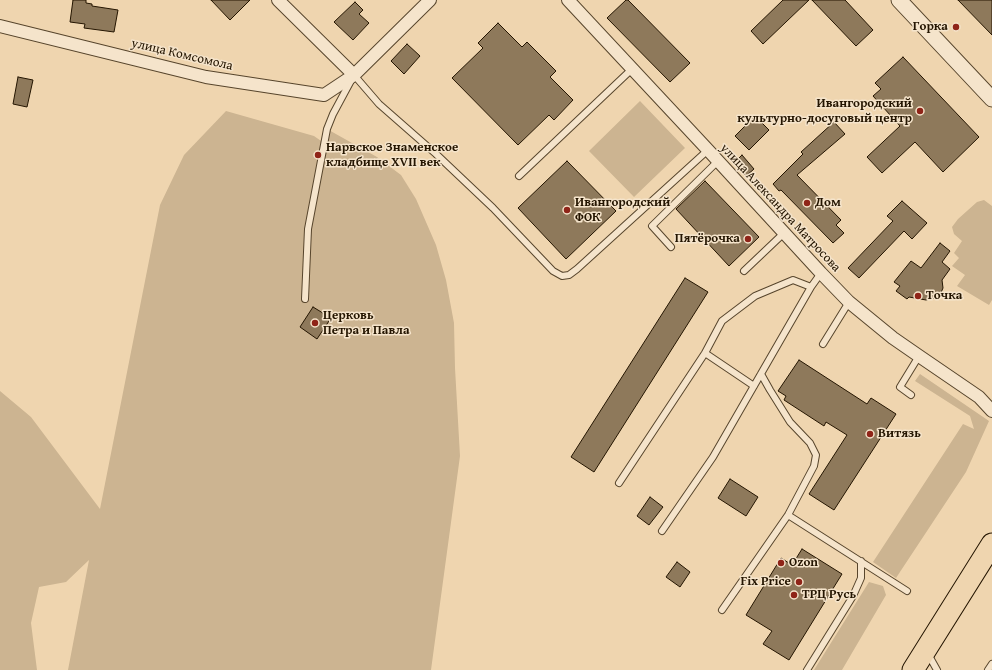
<!DOCTYPE html>
<html>
<head>
<meta charset="utf-8">
<style>
  body { margin:0 }
  canvas { display:block; background:#efd5af }
</style>
</head>
<body>
<canvas width="992" height="670"></canvas>
<script>
const g = document.querySelector('canvas').getContext('2d');
g.lineJoin = 'round';
function paint(path, color) { g.fillStyle = color; g.fill(path, 'evenodd'); }
const shape = rows => new Path2D(rows.map(r => 'M' + r).join(''));
function stroke(path, color, width, dash) { g.strokeStyle = color; g.lineWidth = width; g.lineCap = dash ? 'butt' : 'round'; g.setLineDash(dash || []); g.stroke(path); }
function label(font, color, halo, rows, align = 'center') {
  g.font = font + ' "Gentium Book Plus",serif'; g.lineWidth = 3; g.setLineDash([]); g.textBaseline = 'middle'; g.strokeStyle = halo; g.fillStyle = color; for (const [text, x, y, turn = 0] of rows) {
    g.save(); g.translate(x, y); g.rotate((+turn || 0) * Math.PI / 180); g.textAlign = isNaN(turn) ? turn : align; if (halo) g.strokeText(text, 0, 0); g.fillText(text, 0, 0); g.restore();
  }
}
const green = shape([
  [640,101,685,148,634,197,589,151],
  [226,111,314,136,324,143,327,129,377,157,401,175,416,199,436,245,446,280,454,323,455,368,460,456,431,670,68,670,89,560,66,582,39,587,31,623,37,670,0,670,0,391,31,417,100,509,160,205,184,155],
  [984,200,992,206,992,300,989,305,957,286,965,275,952,266,959,258,954,253,962,241,954,234,952,227,958,219,977,202],
  [920,374,989,421,966,472,896,578,873,562,963,424,974,429,970,416,915,381],
  [869,582,883,586,886,595,842,670,814,670]
]);
const building = shape([
  [73,0,86,0,86,3,92,4,92,6,118,10,114,32,84,28,85,24,70,22,73,0],
  [211,0,250,0,230,20,211,0],
  [626,0,628,0,690,63,670,82,607,18,626,0],
  [783,0,809,0,763,44,751,31,783,0],
  [812,0,845,0,873,30,856,46,812,0],
  [958,0,992,0,992,35,958,0],
  [355,2,363,10,359,14,369,23,353,40,334,22,355,2],
  [498,23,522,47,527,42,556,71,550,77,573,100,554,120,549,115,518,145,452,78,483,48,478,43,498,23],
  [407,44,420,56,404,74,391,61,407,44],
  [903,57,979,137,943,172,915,142,882,173,867,157,900,126,873,96,881,89,875,83,903,57],
  [18,77,33,80,27,107,13,104,18,77],
  [755,116,769,130,749,150,735,136,755,116],
  [834,122,845,134,797,175,841,220,836,225,844,233,833,243,781,190,779,191,773,184,803,154,801,152,834,122],
  [742,155,754,169,746,176,734,163,742,155],
  [567,161,616,211,566,259,518,208,567,161],
  [705,181,759,237,729,266,676,209,705,181],
  [902,201,927,223,912,239,904,231,859,278,848,268,893,221,887,216,902,201],
  [940,243,950,251,942,262,950,269,942,280,943,288,940,295,935,298,926,300,909,297,907,299,896,291,900,286,894,282,911,261,921,268,940,243],
  [685,278,708,292,594,472,571,457,685,278],
  [313,307,331,318,317,339,300,327,313,307],
  [799,360,867,404,871,398,896,414,834,510,809,494,847,435,826,422,824,426,784,400,786,396,778,391,799,360],
  [730,479,758,497,746,516,718,498,730,479],
  [650,497,663,507,649,525,637,516,650,497],
  [802,549,842,574,789,660,763,644,772,631,746,615,781,558,792,565,802,549],
  [677,562,690,572,680,587,666,577,677,562]
]);
const service = shape([
  [519,176,632,69],
  [671,247,652,226,718,161],
  [744,271,784,233],
  [305,299,308,229,327,129,333,114,354,75,379,104,436,154,493,208,553,271,562,276,569,275,577,269,708,150],
  [823,344,849,302],
  [705,353,754,386],
  [911,395,900,387,919,356],
  [619,483,705,353,722,321,755,296,793,280,811,287],
  [788,515,907,591],
  [662,531,713,457,811,287,821,273],
  [722,610,788,515,814,466,816,455,810,443,790,422,770,390,761,374],
  [928,654,937,670],
  [807,670,853,596,861,578,861,561],
  [988,670,992,664]
]);
const minor = shape([
  [278,0,354,75],
  [568,0,708,150,821,273,849,302,893,338,919,356,979,397,992,411],
  [0,26,206,77,324,95,354,75,430,0]
]);
const tertiary = shape([
  [899,0,992,99]
]);
const trunk = shape([
  [913,670,992,544]
]);
const markers = [
  [956,27,4,"#8f2418"],
  [920,111,4,"#8f2418"],
  [318,155,4,"#8f2418"],
  [807,203,4,"#8f2418"],
  [567,210,4,"#8f2418"],
  [748,239,4,"#8f2418"],
  [918,296,4,"#8f2418"],
  [315,323,4,"#8f2418"],
  [870,434,4,"#8f2418"],
  [781,563,4,"#8f2418"],
  [799,582,4,"#8f2418"],
  [794,595,4,"#8f2418"]
];
const poiNames = [
  ["Горка",948,27,"right"],
  ["Ивангородский",912,104,"right"],
  ["культурно-досуговый центр",912,119,"right"],
  ["Нарвское Знаменское",326,148],
  ["кладбище XVII век",326,163],
  ["Ивангородский",575,203],
  ["ФОК",575,218],
  ["Дом",815,203],
  ["Пятёрочка",740,239,"right"],
  ["Точка",926,296],
  ["Церковь",323,316],
  ["Петра и Павла",323,331],
  ["Витязь",878,434],
  ["Ozon",789,563],
  ["Fix Price",791,582,"right"],
  ["ТРЦ Русь",802,595]
];
const streetNames = [
  ["улица Комсомола",182,55,13],
  ["улица Александра Матросова",780,208,47]
];
paint(green, '#ccb491');
paint(building, '#8e795b');
stroke(building, '#241501', 1);
stroke(service, '#57452c', 8);
stroke(minor, '#57452c', 14);
stroke(tertiary, '#57452c', 17);
stroke(trunk, '#241501', 23);
stroke(service, '#f5e4cb', 6);
stroke(minor, '#f5e4cb', 12);
stroke(tertiary, '#f5e4cb', 15);
stroke(trunk, '#efd5af', 21);
for (const [x, y, r, color] of markers) { const dot = new Path2D(); dot.arc(x, y, r, 0, 2 * Math.PI); g.fillStyle = color; g.fill(dot); stroke(dot, '#f5e4cb', 1.5); }
label('bold 13px', '#241501', '#f5e4cb', poiNames, 'left');
label('13px', '#241501', '#f5e4cb', streetNames);
</script>
</body>
</html>
